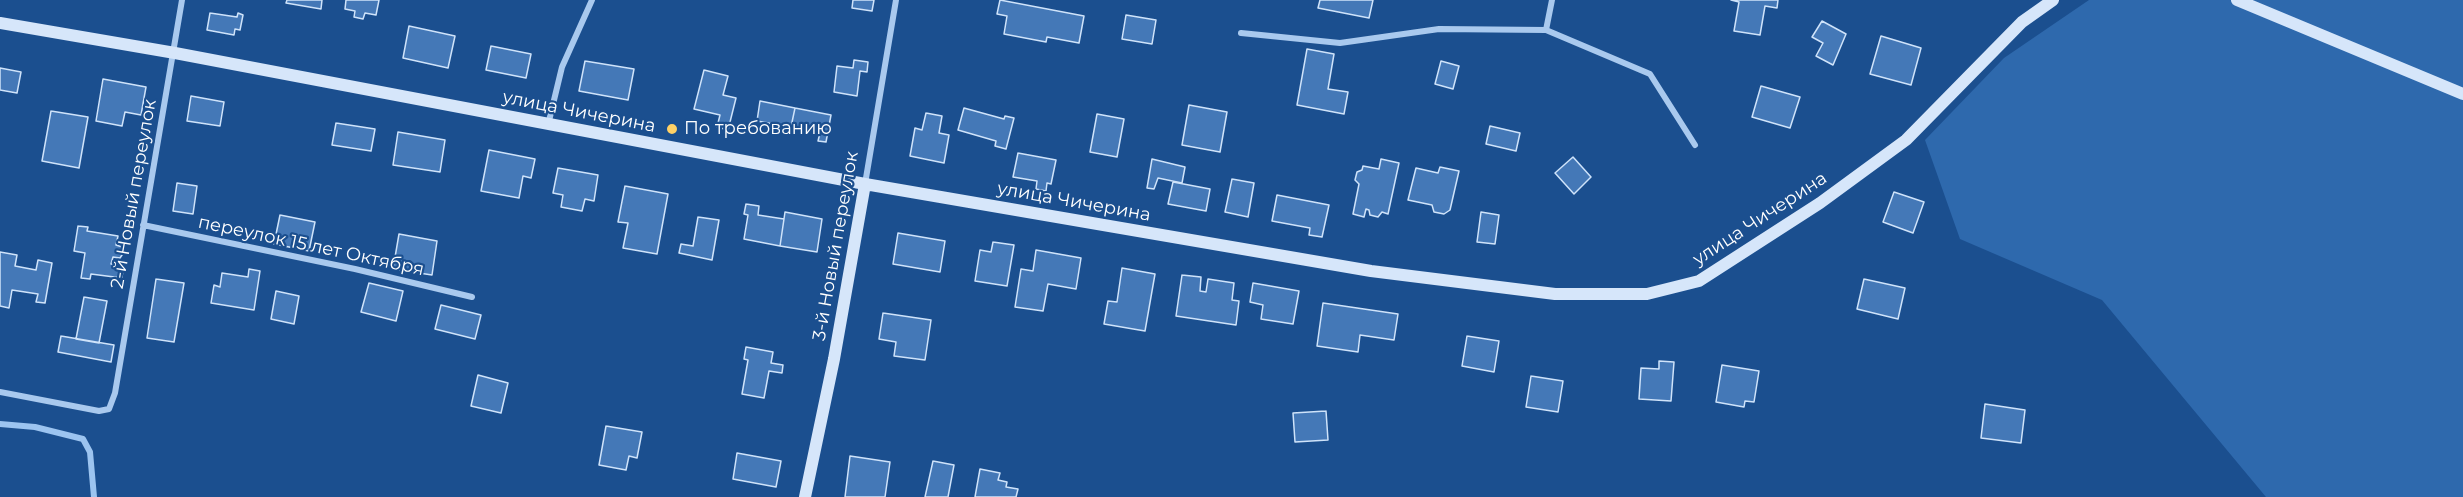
<!DOCTYPE html>
<html>
<head>
<meta charset="utf-8">
<style>
  body { margin:0 }
  canvas { display:block; background:#1b4f8f }
</style>
</head>
<body>
<canvas width="2463" height="497"></canvas>
<script>
const g = document.querySelector('canvas').getContext('2d');
g.lineJoin = 'round';
function paint(path, color) { g.fillStyle = color; g.fill(path, 'evenodd'); }
const shape = rows => new Path2D(rows.map(r => 'M' + r).join(''));
function stroke(path, color, width, dash) { g.strokeStyle = color; g.lineWidth = width; g.lineCap = dash ? 'butt' : 'round'; g.setLineDash(dash || []); g.stroke(path); }
function label(font, color, halo, rows, align = 'center') {
  g.font = font + ' Montserrat,sans-serif'; g.lineWidth = 4.5; g.setLineDash([]); g.textBaseline = 'middle'; g.strokeStyle = halo; g.fillStyle = color; for (const [text, x, y, turn = 0] of rows) {
    g.save(); g.translate(x, y); g.rotate((+turn || 0) * Math.PI / 180); g.textAlign = isNaN(turn) ? turn : align; if (halo) g.strokeText(text, 0, 0); g.fillText(text, 0, 0); g.restore();
  }
}
const green = shape([
  [2089,0,2463,0,2463,497,2266,497,2102,300,1960,239,1925,140,2004,58]
]);
const stream = shape([
  [0,424,35,427,83,439,90,452,94,497]
]);
const building = shape([
  [287,0,322,0,321,9,286,3,287,0],
  [346,0,379,0,376,15,365,13,363,19,354,17,355,11,345,9,346,0],
  [853,0,874,0,872,11,852,8,853,0],
  [1000,0,1084,16,1079,43,1047,37,1046,42,1004,34,1007,16,997,14,1000,0],
  [1320,0,1373,0,1369,18,1318,8,1320,0],
  [1731,0,1778,0,1777,8,1765,6,1760,35,1734,31,1739,2,1731,0],
  [210,13,237,17,238,13,243,15,240,30,235,29,234,35,207,30,210,13],
  [1126,15,1156,20,1152,44,1122,39,1126,15],
  [1822,21,1846,34,1833,65,1816,56,1823,43,1812,37,1822,21],
  [409,26,455,36,448,68,403,58,409,26],
  [1881,36,1921,48,1911,85,1870,74,1881,36],
  [491,46,531,54,526,78,486,70,491,46],
  [1307,49,1334,54,1328,89,1348,92,1344,114,1297,105,1307,49],
  [854,60,868,62,867,72,860,71,857,96,834,92,837,66,853,68,854,60],
  [585,61,634,69,628,100,579,91,585,61],
  [1441,61,1459,66,1453,89,1435,84,1441,61],
  [0,68,21,72,17,93,0,90,0,68],
  [704,70,728,76,723,95,736,98,728,130,717,127,720,115,694,109,704,70],
  [103,79,146,87,141,115,125,112,122,126,96,121,103,79],
  [1761,86,1800,97,1790,128,1752,117,1761,86],
  [191,96,224,102,220,126,187,121,191,96],
  [760,101,795,108,791,127,757,121,760,101],
  [1189,105,1227,112,1220,152,1182,145,1189,105],
  [795,108,831,115,826,142,818,141,820,133,791,127,795,108],
  [964,108,1004,119,1005,116,1014,118,1006,149,995,146,996,141,958,130,964,108],
  [51,111,88,117,79,168,42,161,51,111],
  [926,113,942,116,939,133,949,135,944,163,910,156,915,128,922,130,926,113],
  [1097,114,1124,119,1117,157,1090,152,1097,114],
  [336,123,375,129,371,151,332,145,336,123],
  [1490,126,1520,133,1516,151,1486,144,1490,126],
  [398,132,445,140,440,172,393,165,398,132],
  [489,150,535,159,531,178,523,176,519,198,481,191,489,150],
  [1018,153,1056,160,1051,184,1047,183,1046,191,1036,189,1037,181,1013,177,1018,153],
  [1573,157,1591,177,1574,194,1555,173,1573,157],
  [1152,159,1185,167,1182,183,1158,178,1154,189,1147,188,1152,159],
  [1381,159,1399,163,1388,214,1382,212,1378,217,1370,215,1369,210,1366,209,1364,217,1353,214,1359,184,1355,180,1357,172,1362,170,1363,166,1379,169,1381,159],
  [1440,167,1459,171,1450,210,1444,214,1434,212,1432,205,1408,200,1416,168,1438,173,1440,167],
  [558,168,598,175,594,201,585,199,582,211,561,207,563,195,553,193,558,168],
  [1232,179,1254,183,1248,217,1225,212,1232,179],
  [1173,182,1210,189,1206,211,1168,204,1173,182],
  [177,183,197,186,193,214,173,211,177,183],
  [625,186,668,194,657,254,623,248,628,223,618,222,625,186],
  [1894,192,1924,202,1913,233,1883,222,1894,192],
  [1277,195,1329,205,1322,237,1309,235,1310,228,1272,221,1277,195],
  [746,204,759,206,758,215,784,219,780,246,744,239,748,215,744,214,746,204],
  [785,212,822,219,817,252,780,246,785,212],
  [1481,212,1499,215,1495,244,1477,242,1481,212],
  [280,215,315,222,309,251,274,244,280,215],
  [698,217,719,220,712,260,679,253,681,244,693,246,698,217],
  [78,226,88,227,87,231,118,236,116,245,122,247,124,252,120,258,113,257,111,264,123,269,122,278,91,274,90,279,81,278,85,253,74,251,78,226],
  [898,233,945,241,940,272,893,264,898,233],
  [399,234,437,241,432,275,393,269,399,234],
  [993,242,1014,245,1007,286,975,281,980,250,991,252,993,242],
  [1036,250,1081,258,1076,289,1048,284,1043,311,1015,307,1021,269,1033,271,1036,250],
  [0,252,17,255,15,266,36,270,38,260,52,263,45,303,36,302,38,294,12,290,9,308,0,306,0,252],
  [1122,268,1155,274,1145,331,1104,324,1108,301,1117,302,1122,268],
  [249,269,260,271,254,310,211,303,214,285,220,287,222,273,248,277,249,269],
  [1182,275,1201,277,1200,291,1206,292,1208,279,1234,283,1232,300,1239,301,1236,325,1176,316,1182,275],
  [156,279,184,283,174,342,147,338,156,279],
  [1864,279,1905,288,1898,319,1857,309,1864,279],
  [369,283,403,291,396,321,361,312,369,283],
  [1253,283,1299,291,1293,324,1261,319,1263,305,1250,302,1253,283],
  [276,291,299,296,294,324,271,319,276,291],
  [84,297,107,301,99,343,76,339,84,297],
  [1323,303,1398,314,1394,340,1360,335,1358,352,1317,346,1323,303],
  [441,305,481,315,475,339,435,329,441,305],
  [883,313,931,320,925,360,894,356,896,342,879,339,883,313],
  [61,336,114,345,111,362,58,352,61,336],
  [1467,336,1499,341,1494,372,1462,366,1467,336],
  [746,347,773,352,771,363,783,365,782,373,769,371,764,398,742,394,748,360,744,359,746,347],
  [1659,361,1674,362,1671,401,1639,399,1641,368,1659,369,1659,361],
  [1722,365,1759,371,1754,402,1745,401,1744,407,1716,402,1722,365],
  [478,375,508,383,501,413,471,406,478,375],
  [1531,376,1563,381,1558,412,1526,407,1531,376],
  [1985,404,2025,410,2021,443,1981,438,1985,404],
  [1326,411,1328,440,1295,442,1293,413,1326,411],
  [606,426,642,432,637,458,629,456,626,470,599,465,606,426],
  [737,453,781,461,776,487,733,479,737,453],
  [850,456,890,462,885,497,845,497,850,456],
  [933,461,954,465,948,497,925,497,933,461],
  [980,469,1000,473,998,480,1007,482,1006,487,1018,489,1016,497,975,497,980,469]
]);
const street = shape([
  [1546,30,1650,74,1695,145],
  [1241,33,1340,43,1439,29,1546,30,1552,0],
  [548,125,562,67,592,0],
  [865,184,896,0],
  [143,225,355,269,472,297],
  [0,392,99,411,109,409,115,393,182,0]
]);
const secondary = shape([
  [2237,0,2463,94],
  [0,23,175,53,865,184,1371,271,1555,294,1647,294,1699,281,1820,203,1906,140,2022,22,2053,0],
  [805,497,834,359,865,184]
]);
const markers = [
  [672,129,6,"#ffd166"]
];
const streetNames = [
  ["улица Чичерина",579,112,11],
  ["2-й Новый переулок",134,194,-80],
  ["улица Чичерина",1074,202,10],
  ["улица Чичерина",1760,219,-33],
  ["переулок 15 лет Октября",311,246,12],
  ["3-й Новый переулок",836,246,-80]
];
const poiNames = [
  ["По требованию",684,129]
];
paint(green, '#2e69ad');
stroke(stream, '#9cc4f0', 6);
paint(building, '#4478b7');
stroke(building, '#cfe3fa', 1.5);
stroke(street, '#a9c9ee', 6);
stroke(secondary, '#d6e6fa', 12);
for (const [x, y, r, color] of markers) { const dot = new Path2D(); dot.arc(x, y, r, 0, 2 * Math.PI); g.fillStyle = color; g.fill(dot); stroke(dot, '#1b4f8f', 2); }
label('18px', '#fff', '#1b4f8f', streetNames);
label('18px', '#fff', '#1b4f8f', poiNames, 'left');
</script>
</body>
</html>
